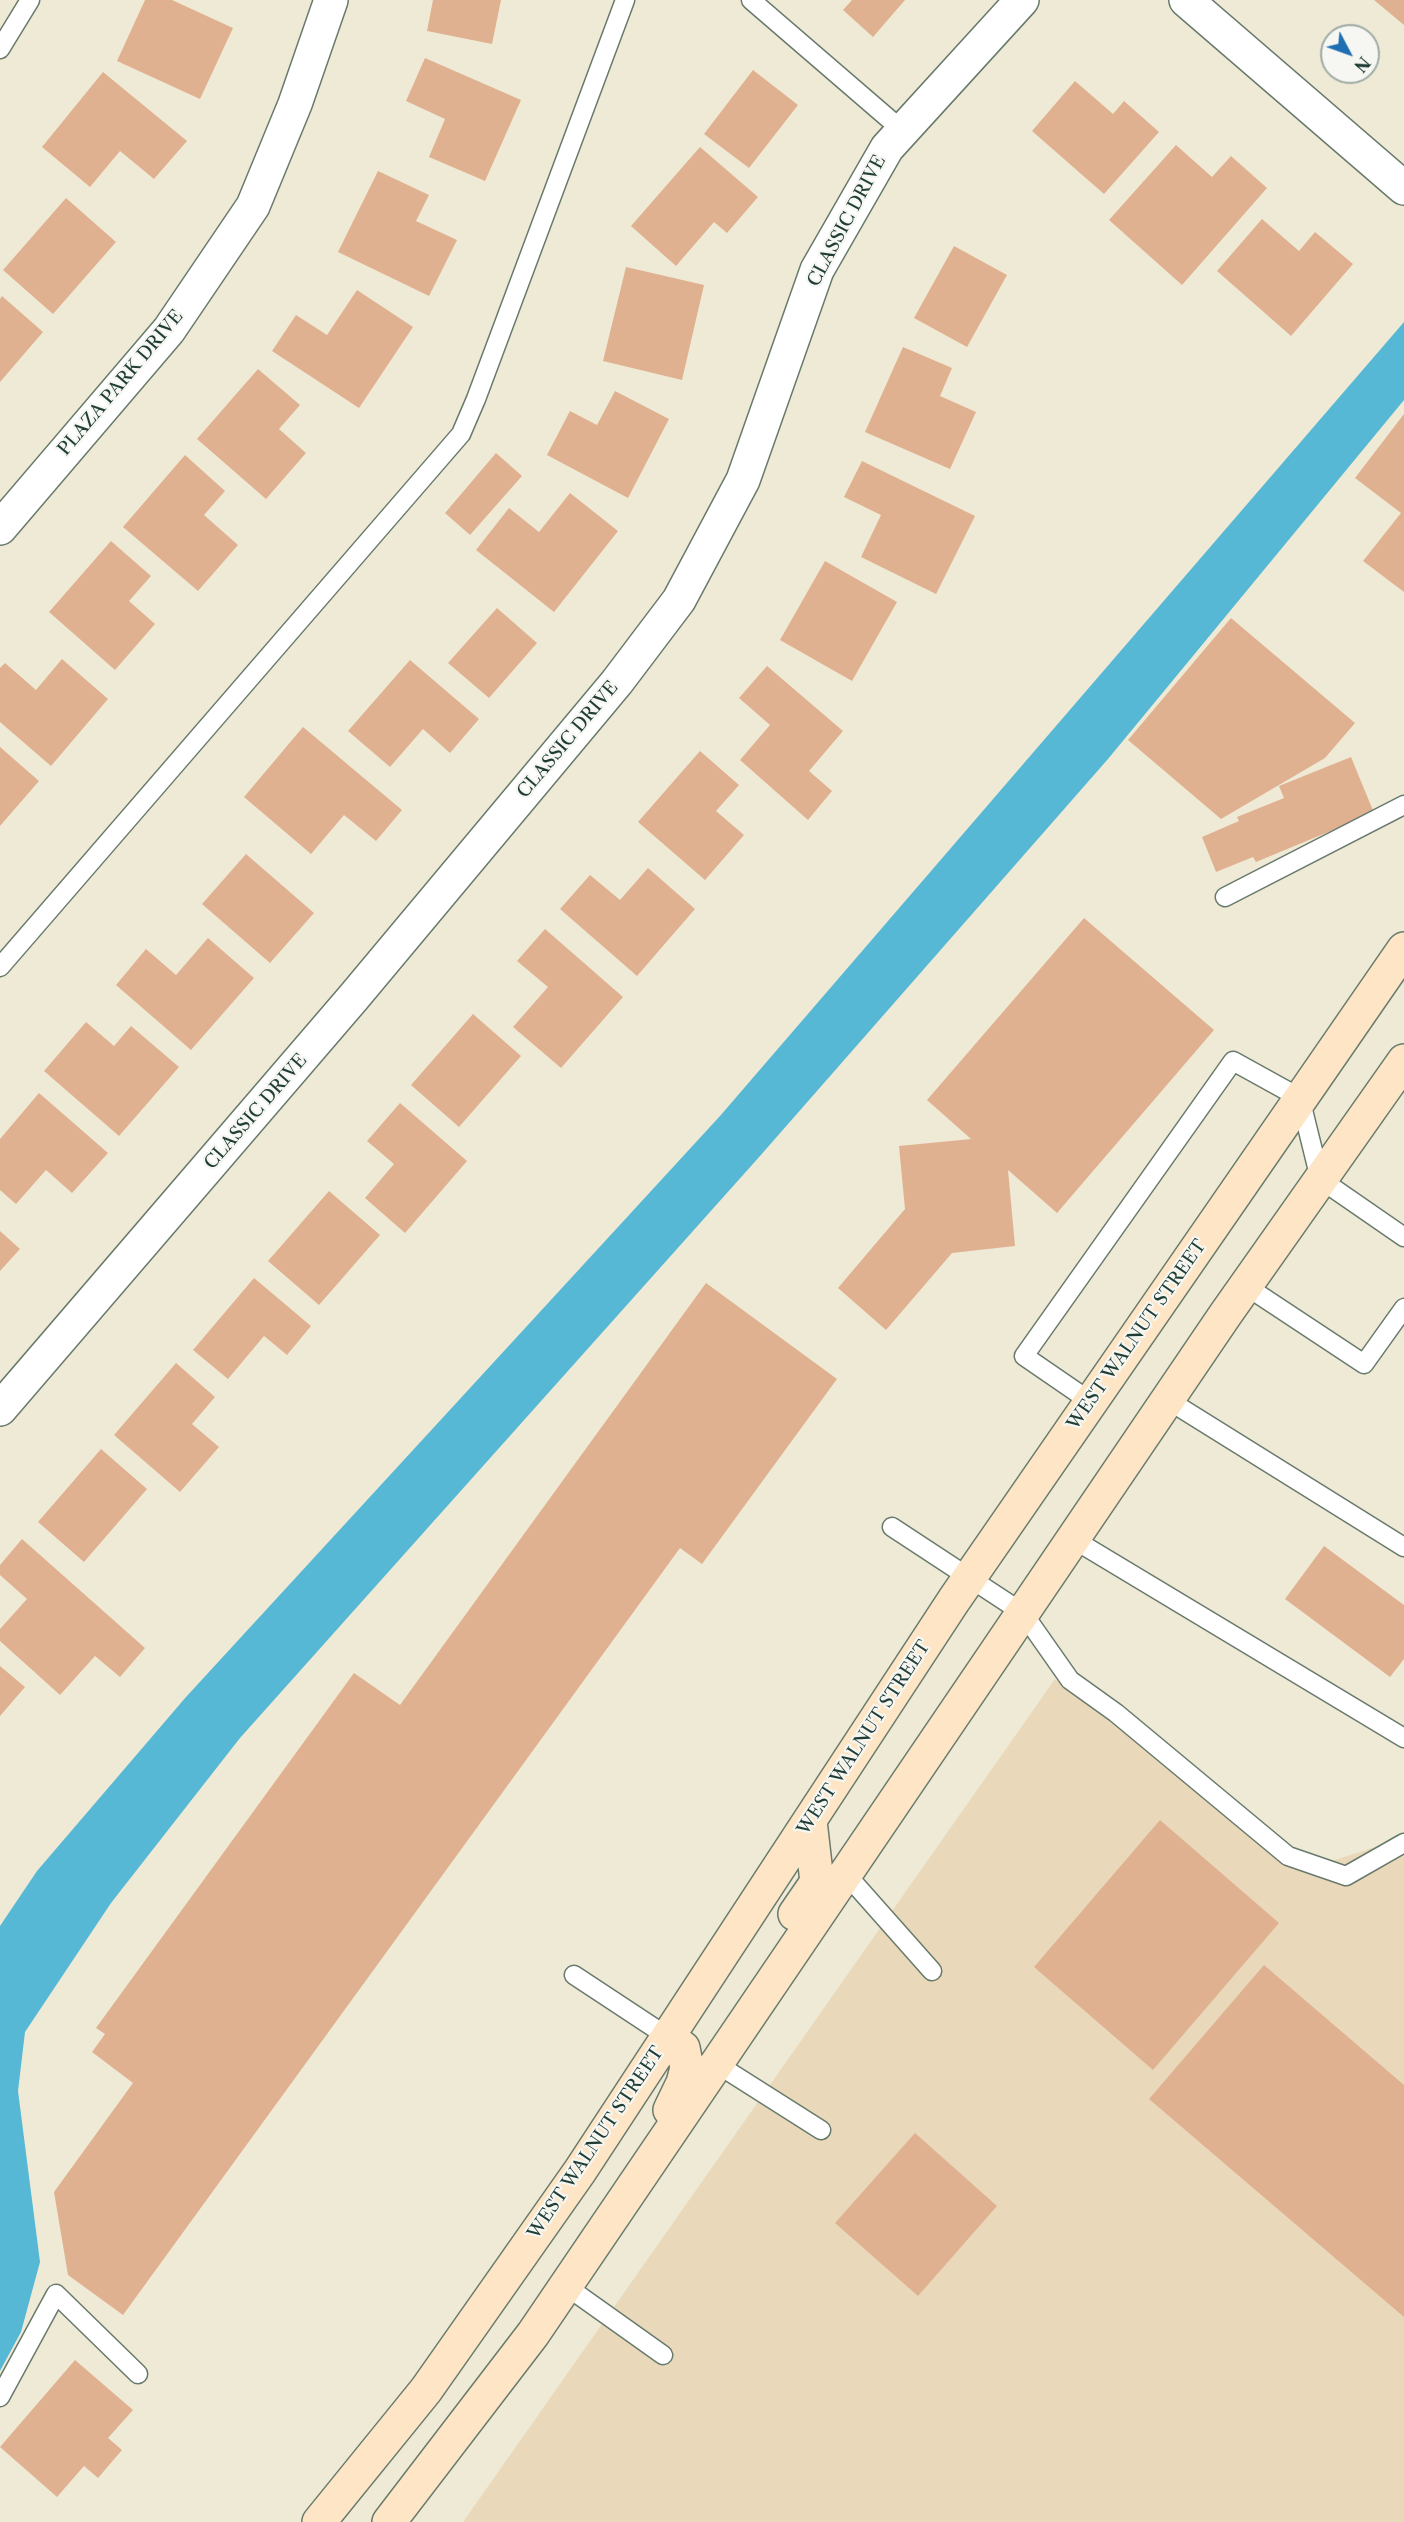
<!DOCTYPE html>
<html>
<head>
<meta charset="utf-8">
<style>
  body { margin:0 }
  #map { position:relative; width:1404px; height:2522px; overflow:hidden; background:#efead5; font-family:"Libre Caslon Text",serif }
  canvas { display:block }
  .north { position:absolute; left:1320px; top:24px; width:60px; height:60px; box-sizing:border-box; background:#f6f6f2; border:2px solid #a0aca6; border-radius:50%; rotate:131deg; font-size:16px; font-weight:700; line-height:24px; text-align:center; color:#1f3d34 }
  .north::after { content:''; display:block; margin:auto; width:21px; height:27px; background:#1f6fb2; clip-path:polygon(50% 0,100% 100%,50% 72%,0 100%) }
</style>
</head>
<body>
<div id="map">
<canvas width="1404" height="2522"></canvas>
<div class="north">N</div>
</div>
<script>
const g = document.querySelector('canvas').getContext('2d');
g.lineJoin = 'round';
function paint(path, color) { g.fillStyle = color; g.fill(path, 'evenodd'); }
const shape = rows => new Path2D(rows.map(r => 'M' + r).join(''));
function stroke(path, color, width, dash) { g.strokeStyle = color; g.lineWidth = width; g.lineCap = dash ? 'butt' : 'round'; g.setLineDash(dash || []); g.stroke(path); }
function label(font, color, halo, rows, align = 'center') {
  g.font = font + ' "Libre Caslon Text",serif'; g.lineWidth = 4.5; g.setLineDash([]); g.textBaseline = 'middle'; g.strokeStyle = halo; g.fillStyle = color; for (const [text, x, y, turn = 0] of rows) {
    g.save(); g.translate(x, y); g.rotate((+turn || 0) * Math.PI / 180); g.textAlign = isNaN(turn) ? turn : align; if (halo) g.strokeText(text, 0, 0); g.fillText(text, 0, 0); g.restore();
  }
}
const built = shape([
  [1055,1679,1306,1869,1404,1838,1404,2522,463,2522]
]);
const water = shape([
  [1404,322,1404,400,1108,759,760,1156,240,1738,111,1903,25,2032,18,2091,40,2262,21,2332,0,2371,0,1926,37,1871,186,1697,720,1116]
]);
const building = shape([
  [145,0,172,0,233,28,200,99,117,61],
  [433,0,501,0,492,44,427,31],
  [852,0,905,0,873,37,843,10],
  [1374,0,1404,0,1404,25],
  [425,58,521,100,485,181,429,157,445,119,406,101],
  [753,70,798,105,749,168,704,134],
  [103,72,187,141,154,179,120,151,90,187,42,147],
  [1075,81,1113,114,1124,101,1159,132,1104,194,1032,131],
  [1176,145,1212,177,1231,156,1267,188,1182,285,1109,220],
  [700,147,758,197,727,233,714,222,676,266,631,226],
  [378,171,429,195,416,221,457,240,429,296,338,252],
  [66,198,116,242,53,314,3,270],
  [1262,219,1299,251,1315,232,1353,264,1291,336,1217,271],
  [954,246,1007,275,967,347,914,318],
  [626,267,704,285,682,380,603,361],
  [357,290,413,327,359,408,272,351,296,315,327,335],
  [2,296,43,332,0,382,0,299],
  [903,347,952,368,940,396,976,412,950,469,865,432],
  [258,369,300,405,279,429,306,453,266,499,197,439],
  [615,391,669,419,628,498,547,455,570,411,597,425],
  [1404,414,1404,592,1363,561,1401,513,1355,478],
  [496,453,522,476,470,535,445,513],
  [185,455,225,491,204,515,238,545,198,591,123,527],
  [862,461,975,516,936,594,861,557,881,515,844,497],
  [570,493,618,531,554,612,476,550,509,508,539,532],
  [111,541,151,576,129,601,155,624,115,670,49,612],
  [825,561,897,602,852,681,780,640],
  [497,608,537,643,489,698,448,663],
  [1231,618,1355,723,1325,758,1221,819,1128,740],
  [62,659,108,699,51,766,0,722,0,668,5,663,36,690],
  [410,660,479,719,450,753,423,729,390,767,348,731],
  [767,666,843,731,809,771,832,791,808,820,740,760,770,725,739,698],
  [303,727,402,810,376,841,344,815,311,854,244,797],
  [0,747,39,781,0,826],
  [700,751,739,785,716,811,744,835,705,880,638,822],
  [1351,757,1374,813,1256,862,1253,857,1216,872,1202,837,1239,821,1237,817,1284,798,1279,786],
  [246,854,314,913,270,963,202,904],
  [648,868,695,909,637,976,560,909,590,875,620,900],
  [1084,918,1214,1030,1057,1213,1008,1170,1015,1246,952,1253,886,1330,838,1288,905,1209,899,1146,971,1139,927,1100],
  [545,929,623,997,561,1068,513,1027,548,987,517,961],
  [208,938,254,978,191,1050,116,985,146,949,176,975],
  [473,1014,521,1056,459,1127,411,1085],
  [86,1022,114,1046,131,1026,179,1067,119,1136,44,1071],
  [39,1093,108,1153,72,1193,46,1170,16,1204,0,1190,0,1139],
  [400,1103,467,1161,405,1233,365,1198,394,1164,367,1141],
  [329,1191,380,1235,319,1305,268,1261],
  [0,1231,20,1249,0,1271],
  [254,1278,311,1326,287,1355,264,1336,228,1379,193,1350],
  [706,1283,837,1379,702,1564,680,1548,123,2315,68,2275,54,2192,133,2083,92,2052,105,2034,96,2028,354,1673,400,1705],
  [176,1363,215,1397,192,1424,219,1447,180,1492,114,1435],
  [101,1449,147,1489,84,1562,38,1522],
  [22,1539,145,1648,120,1677,95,1656,60,1695,0,1641,0,1629,27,1599,0,1575,0,1565],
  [1324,1546,1404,1605,1404,1659,1390,1677,1285,1599],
  [0,1666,25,1687,0,1716],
  [1160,1820,1279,1923,1153,2070,1034,1967],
  [1264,1965,1404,2085,1404,2317,1149,2099],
  [915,2133,997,2206,918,2296,835,2223],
  [75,2360,133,2410,108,2438,122,2450,98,2478,84,2466,57,2497,0,2447]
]);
const service = shape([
  [751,0,903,131],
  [0,49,30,0],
  [1225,897,1404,805],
  [0,967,461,434,476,399,625,0],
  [1246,1286,1364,1364,1404,1308],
  [1168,1400,1404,1547],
  [1091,1402,1024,1356,1233,1061,1300,1098,1320,1179,1404,1237],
  [892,1527,1023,1613,1070,1680,1116,1713,1288,1856,1346,1876,1404,1843],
  [1073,1539,1404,1738],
  [846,1874,932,1971],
  [574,1975,668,2037],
  [717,2064,821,2130],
  [566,2286,663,2355],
  [0,2397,56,2294,138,2374]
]);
const minor = shape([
  [1186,0,1404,188],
  [0,528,169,330,253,206,295,104,331,0],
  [0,1409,353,998,617,682,679,600,743,480,817,270,887,148,1022,0]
]);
const secondary = shape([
  [795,1914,817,1882,810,1821],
  [668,2037,683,2048,687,2068,683,2083,670,2110],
  [319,2522,426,2390,580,2171,954,1600,1404,949],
  [389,2522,533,2334,1225,1315,1404,1061]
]);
const streetNames = [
  ["CLASSIC DRIVE",847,221,-62],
  ["PLAZA PARK DRIVE",121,383,-50],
  ["CLASSIC DRIVE",568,740,-50],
  ["CLASSIC DRIVE",256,1112,-49],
  ["WEST WALNUT STREET",1137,1335,-55],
  ["WEST WALNUT STREET",864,1738,-57],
  ["WEST WALNUT STREET",596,2143,-56]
];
paint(built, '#e9d9ba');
paint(water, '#57b8d6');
paint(building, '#e0b191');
stroke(service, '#687a6c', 21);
stroke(minor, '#687a6c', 36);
stroke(secondary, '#687a6c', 36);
stroke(service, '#fff', 18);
stroke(minor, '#fff', 33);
stroke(secondary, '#fde5c5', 33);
label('18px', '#1f3d34', '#f6f6f2', streetNames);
</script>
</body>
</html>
